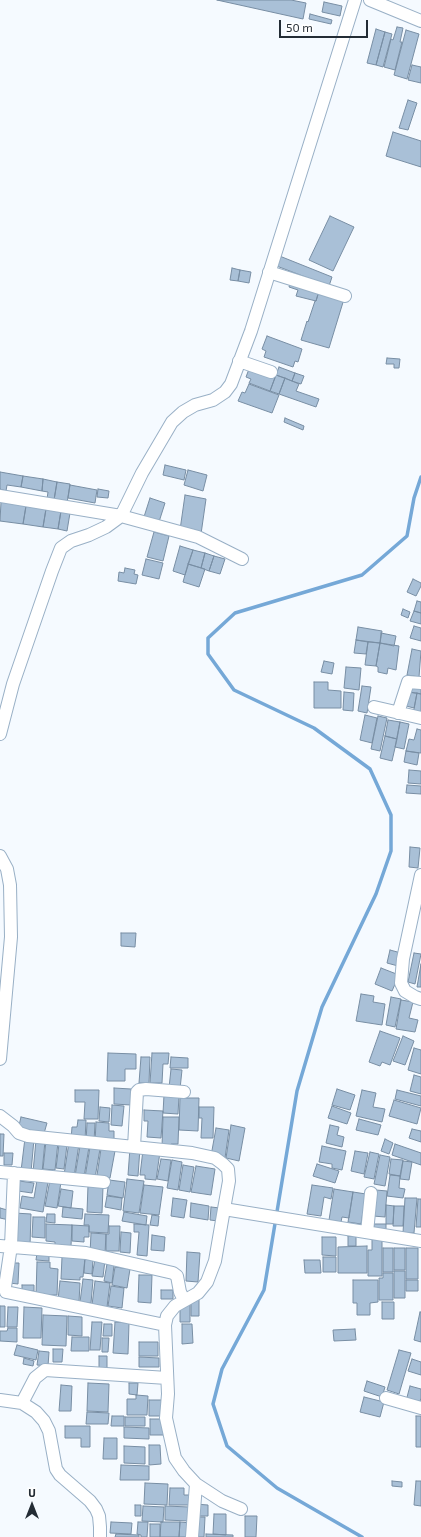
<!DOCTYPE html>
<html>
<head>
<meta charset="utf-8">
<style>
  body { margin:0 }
  #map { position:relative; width:421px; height:1537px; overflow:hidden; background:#f5faff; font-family:"Exo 2",sans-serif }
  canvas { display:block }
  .north { position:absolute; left:12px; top:1485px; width:40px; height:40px; -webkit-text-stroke:3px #fff; paint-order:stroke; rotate:0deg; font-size:11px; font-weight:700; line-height:16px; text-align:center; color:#232c35 }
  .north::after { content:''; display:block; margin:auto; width:14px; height:18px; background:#232c35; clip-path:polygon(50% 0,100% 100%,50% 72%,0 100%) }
  .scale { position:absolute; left:279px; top:20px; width:89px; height:18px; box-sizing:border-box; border:2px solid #232c35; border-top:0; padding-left:5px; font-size:12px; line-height:14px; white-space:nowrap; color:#232c35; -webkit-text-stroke:3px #fff; paint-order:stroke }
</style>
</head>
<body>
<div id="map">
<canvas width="421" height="1537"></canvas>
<div class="north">U</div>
<div class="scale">50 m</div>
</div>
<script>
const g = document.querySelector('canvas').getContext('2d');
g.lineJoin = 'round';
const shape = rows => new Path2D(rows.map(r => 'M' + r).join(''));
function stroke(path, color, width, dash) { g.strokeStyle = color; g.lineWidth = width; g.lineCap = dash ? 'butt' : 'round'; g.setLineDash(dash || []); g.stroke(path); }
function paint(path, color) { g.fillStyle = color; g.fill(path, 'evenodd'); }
const stream = shape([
  [362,1537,277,1488,227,1446,213,1404,222,1369,264,1290,297,1091,322,1007,376,894,391,851,391,815,370,769,314,728,234,690,208,654,208,638,235,613,362,575,407,536,414,498,421,477]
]);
const building = shape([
  [217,0,291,0,306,3,303,19,217,0],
  [324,2,342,6,340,16,322,12,324,2],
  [310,14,332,20,331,24,309,19,310,14],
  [397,27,403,28,400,42,402,42,395,70,384,67,391,39,393,40,397,27],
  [376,29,385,32,376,65,367,63,376,29],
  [406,30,419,34,407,79,394,75,406,30],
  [385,32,392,34,383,67,376,65,385,32],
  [412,65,421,67,421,83,408,80,412,65],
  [408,100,417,103,408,130,399,128,408,100],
  [393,132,421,141,421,167,386,156,393,132],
  [330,216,354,227,333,271,309,260,330,216],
  [277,255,332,277,329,286,274,265,277,255],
  [232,268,240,270,238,281,230,280,232,268],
  [240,270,251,272,249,283,238,281,240,270],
  [290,283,319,291,316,301,296,296,298,290,289,287,290,283],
  [319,291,344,299,329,348,301,340,307,321,308,322,315,301,316,301,319,291],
  [267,336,302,349,298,362,295,361,293,367,264,357,266,351,262,349,267,336],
  [387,358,400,359,399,368,394,368,394,364,386,364,387,358],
  [279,367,295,373,292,381,276,375,279,367],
  [255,368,276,375,270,391,249,383,251,379,246,377,249,369,255,368],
  [295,373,304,376,301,384,292,381,295,373],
  [276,375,285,378,279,394,270,391,276,375],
  [285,378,299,384,296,391,319,399,316,407,279,394,285,378],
  [249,384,279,395,272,413,238,401,242,392,245,393,249,384],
  [285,418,304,426,303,430,284,422,285,418],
  [165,465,186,470,184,480,163,475,165,465],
  [188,470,207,475,203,491,184,485,188,470],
  [0,472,23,476,21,487,7,485,6,491,0,489,0,472],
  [23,476,43,479,42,491,21,487,23,476],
  [43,479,57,482,54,500,47,499,48,492,42,491,43,479],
  [57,482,70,484,67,503,54,500,57,482],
  [70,485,97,490,95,503,68,498,70,485],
  [98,489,109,491,108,498,97,497,98,489],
  [185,495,206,499,201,534,180,530,185,495],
  [150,498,165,503,158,525,143,520,150,498],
  [1,502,26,506,23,524,0,521,1,502],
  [26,506,46,509,43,527,23,524,26,506],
  [46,509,61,511,58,529,43,527,46,509],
  [61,511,70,513,67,531,58,529,61,511],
  [154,532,169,536,163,561,147,557,154,532],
  [180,546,193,550,185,575,173,571,180,546],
  [193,550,205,553,201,568,188,564,193,550],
  [205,553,214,556,209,571,201,568,205,553],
  [214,556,225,559,220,574,209,571,214,556],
  [146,559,163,563,159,579,142,575,146,559],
  [188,564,205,569,199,587,183,582,188,564],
  [125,568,135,570,134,574,138,575,136,584,118,581,119,572,124,573,125,568],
  [413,579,421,583,421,586,416,596,407,592,413,579],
  [417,601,421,602,421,613,414,611,417,601],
  [403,609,410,612,408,618,401,615,403,609],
  [414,611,421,613,421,624,410,621,414,611],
  [414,626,421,628,421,641,410,638,414,626],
  [358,627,382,631,380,643,356,640,358,627],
  [381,633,396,636,394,646,380,643,381,633],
  [356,640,368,642,366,654,354,653,356,640],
  [368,642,380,643,376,666,365,665,368,642],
  [380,643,399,646,396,670,388,668,387,674,378,672,378,667,376,666,380,643],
  [412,649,421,651,419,677,407,675,412,649],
  [324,661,334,663,332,674,321,672,324,661],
  [346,667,361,668,359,690,344,688,346,667],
  [314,682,328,682,328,690,341,691,341,708,314,708,314,682],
  [410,683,421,685,421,694,408,692,410,683],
  [362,686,371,687,367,713,358,711,362,686],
  [344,692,354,693,353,711,343,710,344,692],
  [408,692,417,693,414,708,406,706,408,692],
  [417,693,421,694,421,717,413,715,417,693],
  [365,715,377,718,372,743,360,740,365,715],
  [378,716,387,718,380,751,371,749,378,716],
  [388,720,400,722,397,739,385,736,388,720],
  [400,722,409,724,404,749,395,747,400,722],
  [417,729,421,730,421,753,406,751,409,739,414,740,417,729],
  [385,736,397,739,392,761,380,758,385,736],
  [406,751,419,753,417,765,404,762,406,751],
  [409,770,421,771,421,784,408,783,409,770],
  [407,785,421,786,421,794,406,793,407,785],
  [410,847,420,848,418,868,409,867,410,847],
  [121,933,136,933,135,947,121,946,121,933],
  [390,950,401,953,398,966,387,963,390,950],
  [414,953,421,954,415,984,408,982,414,953],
  [421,964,421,987,417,987,421,964],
  [381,968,399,975,392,991,375,984,381,968],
  [361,994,374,996,373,1002,385,1004,382,1025,356,1021,361,994],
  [391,997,401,999,395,1027,386,1025,391,997],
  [401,1000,413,1002,409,1018,418,1020,415,1032,396,1029,401,1000],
  [380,1031,400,1038,390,1065,382,1062,380,1066,369,1062,380,1031],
  [403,1036,414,1041,405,1065,393,1061,403,1036],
  [414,1048,421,1050,421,1074,408,1070,414,1048],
  [108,1053,136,1054,136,1069,125,1069,125,1081,107,1081,108,1053],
  [152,1053,169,1053,168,1064,163,1064,162,1083,150,1083,152,1053],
  [141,1057,150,1057,149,1083,139,1083,141,1057],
  [171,1057,188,1058,188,1068,170,1068,171,1057],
  [171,1069,182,1070,180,1089,169,1088,171,1069],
  [414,1075,421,1077,421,1094,410,1091,414,1075],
  [114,1088,131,1089,131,1105,114,1104,114,1088],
  [337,1089,355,1095,350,1110,332,1105,337,1089],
  [75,1090,99,1090,98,1119,84,1119,85,1102,75,1102,75,1090],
  [362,1090,376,1093,373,1107,385,1109,382,1122,356,1116,362,1090],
  [397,1090,421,1096,421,1106,395,1099,397,1090],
  [164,1095,179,1096,178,1114,163,1113,164,1095],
  [180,1098,199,1098,198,1131,179,1130,180,1098],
  [394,1100,421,1108,417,1124,389,1116,394,1100],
  [112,1105,124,1106,122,1126,111,1125,112,1105],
  [332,1106,351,1113,347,1124,328,1118,332,1106],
  [100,1107,110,1108,109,1122,99,1121,100,1107],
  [199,1107,214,1107,213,1138,201,1138,202,1118,199,1118,199,1107],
  [144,1110,163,1111,161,1138,147,1137,148,1121,144,1121,144,1110],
  [21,1117,47,1123,43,1137,18,1130,21,1117],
  [163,1117,179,1117,178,1144,171,1144,170,1148,162,1147,163,1117],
  [359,1119,381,1125,378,1135,356,1130,359,1119],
  [78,1120,86,1120,85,1141,71,1140,72,1127,77,1127,78,1120],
  [96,1122,109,1123,109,1131,114,1131,114,1144,95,1143,96,1122],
  [87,1123,95,1123,94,1142,86,1142,87,1123],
  [231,1125,245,1128,239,1161,226,1158,231,1125],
  [330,1125,339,1127,337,1135,344,1137,342,1147,326,1143,330,1125],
  [216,1128,229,1130,225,1158,211,1156,216,1128],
  [412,1129,421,1131,421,1142,409,1138,412,1129],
  [0,1134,4,1134,3,1156,0,1156,0,1134],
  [25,1138,34,1139,31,1172,21,1171,25,1138],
  [385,1139,393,1143,389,1154,381,1151,385,1139],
  [36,1140,45,1141,42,1173,33,1172,36,1140],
  [46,1141,58,1142,55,1170,43,1169,46,1141],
  [69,1142,79,1144,74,1177,64,1175,69,1142],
  [59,1144,67,1145,64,1169,56,1168,59,1144],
  [395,1144,421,1153,421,1165,392,1155,395,1144],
  [80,1146,89,1147,84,1177,75,1176,80,1146],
  [322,1146,346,1151,342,1170,332,1168,332,1164,319,1162,322,1146],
  [90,1147,100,1149,95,1178,85,1177,90,1147],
  [130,1148,140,1148,138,1176,128,1175,130,1148],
  [101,1149,115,1151,110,1178,97,1175,101,1149],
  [143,1150,160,1152,156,1180,145,1179,145,1175,140,1175,143,1150],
  [355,1151,368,1153,364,1174,351,1171,355,1151],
  [370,1152,379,1154,374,1179,364,1177,370,1152],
  [4,1153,13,1153,12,1165,4,1165,4,1153],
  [380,1155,390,1157,385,1186,374,1184,380,1155],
  [161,1159,171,1160,168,1181,157,1179,161,1159],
  [391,1159,403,1160,400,1176,389,1174,391,1159],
  [172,1160,182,1162,178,1190,167,1188,172,1160],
  [403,1161,412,1162,409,1180,400,1179,403,1161],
  [317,1164,339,1171,335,1183,313,1176,317,1164],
  [183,1165,194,1167,190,1192,179,1190,183,1165],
  [196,1166,215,1169,211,1195,191,1192,196,1166],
  [390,1175,400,1176,399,1188,405,1189,403,1198,387,1196,390,1175],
  [127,1179,144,1181,139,1213,123,1211,127,1179],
  [37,1180,48,1182,43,1212,20,1208,22,1196,34,1198,37,1180],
  [50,1180,61,1182,57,1208,45,1206,50,1180],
  [109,1180,125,1182,123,1198,107,1195,109,1180],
  [19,1181,34,1183,32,1193,18,1191,19,1181],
  [144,1185,163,1187,159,1215,140,1213,144,1185],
  [312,1185,333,1188,331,1199,324,1197,321,1216,307,1214,312,1185],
  [88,1186,103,1187,102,1213,87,1212,88,1186],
  [61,1189,73,1191,71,1208,58,1206,61,1189],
  [334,1189,353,1192,349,1218,342,1217,341,1222,329,1220,334,1189],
  [376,1190,387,1191,385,1217,373,1216,376,1190],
  [353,1192,366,1194,361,1224,348,1222,353,1192],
  [107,1196,122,1198,121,1210,105,1207,107,1196],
  [173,1198,187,1200,184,1218,171,1216,173,1198],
  [405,1198,417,1198,414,1233,403,1233,405,1198],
  [418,1199,421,1199,421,1227,416,1227,418,1199],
  [191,1203,209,1206,208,1220,190,1217,191,1203],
  [386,1205,394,1206,393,1224,386,1224,386,1205],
  [394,1206,404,1206,403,1226,393,1226,394,1206],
  [63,1207,83,1209,82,1219,62,1217,63,1207],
  [211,1207,220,1208,218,1221,210,1220,211,1207],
  [0,1208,11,1211,9,1220,0,1218,0,1208],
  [124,1212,147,1216,146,1225,122,1221,124,1212],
  [14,1213,31,1214,30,1246,13,1245,14,1213],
  [47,1214,55,1214,55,1223,46,1222,47,1214],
  [85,1214,109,1215,108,1233,89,1232,89,1225,84,1225,85,1214],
  [152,1215,159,1216,158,1226,150,1225,152,1215],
  [33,1217,45,1217,45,1238,32,1237,33,1217],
  [46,1224,72,1225,71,1246,55,1245,55,1242,46,1241,46,1224],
  [134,1224,149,1225,147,1256,137,1255,139,1232,134,1232,134,1224],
  [374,1224,386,1224,386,1233,374,1232,374,1224],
  [72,1225,89,1226,89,1237,84,1237,84,1242,72,1241,72,1225],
  [109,1226,120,1226,119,1251,106,1251,106,1234,109,1234,109,1226],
  [121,1232,131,1233,130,1253,120,1252,121,1232],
  [91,1233,106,1234,105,1254,90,1254,91,1233],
  [152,1235,165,1237,164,1251,151,1250,152,1235],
  [348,1236,356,1236,356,1246,348,1246,348,1236],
  [322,1237,336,1237,336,1256,322,1255,322,1237],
  [372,1238,382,1238,382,1276,368,1276,368,1250,372,1250,372,1238],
  [367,1246,367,1273,338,1273,338,1247,367,1246],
  [383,1248,393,1248,393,1272,383,1272,383,1248],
  [394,1248,405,1248,405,1270,394,1270,394,1248],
  [406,1248,418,1248,418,1279,406,1279,406,1248],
  [187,1252,200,1253,198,1282,186,1281,187,1252],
  [37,1253,49,1253,49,1261,36,1260,37,1253],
  [62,1257,85,1258,83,1277,80,1277,80,1280,61,1279,62,1257],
  [323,1257,336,1257,336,1272,323,1272,323,1257],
  [85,1258,93,1259,92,1274,84,1273,85,1258],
  [95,1259,105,1260,103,1277,92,1276,95,1259],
  [304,1260,320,1260,321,1273,305,1273,304,1260],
  [37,1262,50,1262,50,1268,58,1269,57,1295,36,1295,37,1262],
  [10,1263,19,1263,18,1284,9,1283,10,1263],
  [107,1264,114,1265,112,1283,104,1281,107,1264],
  [115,1267,130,1269,127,1288,112,1285,115,1267],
  [394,1271,405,1271,405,1298,394,1298,394,1271],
  [383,1273,393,1273,393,1300,379,1300,379,1278,383,1278,383,1273],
  [139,1275,152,1275,151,1303,138,1302,139,1275],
  [83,1279,93,1280,91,1303,80,1302,83,1279],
  [353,1280,378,1280,378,1302,370,1303,370,1315,357,1315,357,1303,353,1303,353,1280],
  [406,1280,418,1280,418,1291,406,1291,406,1280],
  [60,1281,80,1283,79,1302,58,1300,60,1281],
  [95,1281,110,1283,107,1307,92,1305,95,1281],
  [22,1285,34,1285,34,1291,22,1291,22,1285],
  [111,1286,124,1288,122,1308,108,1306,111,1286],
  [161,1290,173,1290,173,1299,161,1299,161,1290],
  [191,1298,199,1298,199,1316,191,1316,191,1298],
  [382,1302,394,1302,394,1319,382,1319,382,1302],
  [180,1304,190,1304,190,1322,180,1322,180,1304],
  [0,1306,5,1306,5,1327,0,1327,0,1306],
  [8,1307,18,1307,17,1327,7,1327,8,1307],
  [24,1307,42,1308,41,1338,23,1338,24,1307],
  [420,1312,421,1312,421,1342,414,1340,420,1312],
  [43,1315,67,1316,66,1346,42,1345,43,1315],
  [68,1316,82,1317,82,1336,68,1335,68,1316],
  [92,1322,102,1322,100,1350,90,1350,92,1322],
  [115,1322,129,1323,128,1354,113,1353,115,1322],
  [104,1324,112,1324,112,1336,103,1336,104,1324],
  [182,1324,192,1324,193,1343,182,1344,182,1324],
  [8,1328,17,1328,17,1342,0,1341,0,1331,7,1331,8,1328],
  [355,1329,356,1340,334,1341,333,1330,355,1329],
  [72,1337,89,1337,89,1351,71,1351,72,1337],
  [102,1338,109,1338,108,1352,102,1352,102,1338],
  [139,1342,158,1342,158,1356,139,1356,139,1342],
  [17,1345,38,1350,36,1360,14,1355,17,1345],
  [53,1349,63,1349,62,1362,53,1362,53,1349],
  [399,1350,411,1353,399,1394,387,1390,399,1350],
  [39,1351,49,1352,48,1366,37,1365,39,1351],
  [99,1356,107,1356,107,1370,99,1370,99,1356],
  [139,1357,159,1358,159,1367,139,1367,139,1357],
  [24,1358,34,1361,33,1366,23,1364,24,1358],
  [412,1359,421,1362,421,1375,408,1371,412,1359],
  [367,1381,385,1387,382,1397,364,1391,367,1381],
  [88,1383,109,1384,108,1412,87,1411,88,1383],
  [129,1383,138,1383,137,1395,129,1394,129,1383],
  [61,1385,72,1386,71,1411,59,1411,61,1385],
  [410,1386,421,1389,421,1398,419,1405,406,1401,410,1386],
  [136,1395,148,1396,147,1415,127,1415,127,1399,136,1399,136,1395],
  [364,1397,384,1402,380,1417,360,1412,364,1397],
  [149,1400,164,1400,164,1416,149,1416,149,1400],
  [87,1412,109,1413,108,1424,86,1424,87,1412],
  [112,1416,124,1416,124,1426,111,1426,112,1416],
  [416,1416,421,1416,421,1447,416,1447,416,1416],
  [125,1417,145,1417,145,1426,125,1426,125,1417],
  [150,1419,164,1419,164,1435,150,1435,150,1419],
  [65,1426,90,1426,90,1447,81,1447,81,1438,65,1438,65,1426],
  [124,1427,149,1428,149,1439,124,1438,124,1427],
  [104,1438,117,1438,117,1459,103,1459,104,1438],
  [149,1445,160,1445,161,1464,149,1465,149,1445],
  [124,1446,145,1447,145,1464,124,1463,124,1446],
  [121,1465,149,1466,149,1480,120,1480,121,1465],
  [392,1481,402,1482,402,1487,392,1486,392,1481],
  [416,1481,421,1481,421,1506,414,1505,416,1481],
  [145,1483,168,1484,167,1505,144,1504,145,1483],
  [170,1488,184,1488,184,1495,191,1495,191,1505,169,1505,170,1488],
  [195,1504,208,1505,208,1516,194,1516,195,1504],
  [135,1505,141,1505,141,1516,135,1516,135,1505],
  [143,1506,164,1507,163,1522,142,1521,143,1506],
  [165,1506,189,1507,189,1521,165,1520,165,1506],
  [214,1514,226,1514,226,1535,213,1534,214,1514],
  [245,1516,257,1516,256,1537,245,1537,245,1516],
  [194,1517,205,1517,204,1537,193,1537,194,1517],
  [111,1522,132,1523,131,1534,110,1533,111,1522],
  [138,1522,148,1522,147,1537,141,1537,141,1535,137,1534,138,1522],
  [161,1522,180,1522,179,1537,160,1537,161,1522],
  [180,1522,191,1523,190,1537,179,1537,180,1522],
  [150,1524,160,1524,160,1537,150,1537,150,1524],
  [116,1534,139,1535,139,1537,115,1537,116,1534],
  [206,1534,233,1535,233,1537,206,1537,206,1534]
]);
const minor = shape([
  [370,0,421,21],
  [269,272,345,296],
  [239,361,271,372],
  [0,496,121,516,198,537,242,559],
  [374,707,421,718],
  [398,713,408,682,421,683],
  [0,734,13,684,52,571,61,548,71,541,89,535,106,527,121,516,142,473,172,422,183,412,195,405,213,400,225,392,231,384,251,331,355,0],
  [0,856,7,869,10,885,11,937,0,1059],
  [421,875,403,959,401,983,405,991,415,997,421,999],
  [0,1116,13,1126,19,1133,28,1136,192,1153,215,1158,223,1164,228,1169,229,1181,224,1209,421,1241],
  [134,1147,137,1092,139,1090,146,1089,184,1092],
  [0,1172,104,1182],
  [14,1173,11,1246,5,1287,6,1292,165,1325],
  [224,1209,215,1261,207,1282,198,1293,175,1306,167,1316,165,1325,168,1394,166,1418,175,1458,184,1471,196,1484,222,1501,241,1509],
  [367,1232,371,1193],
  [0,1246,86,1253,173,1273,177,1276,180,1292,184,1300],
  [386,1398,421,1408],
  [0,1400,22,1403,36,1412,44,1421,49,1431,56,1469,60,1475,90,1501,96,1509,99,1516,100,1527,100,1537],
  [22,1403,35,1378,45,1370,167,1378],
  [192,1537,196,1484]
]);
stroke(stream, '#75a8d7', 3.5);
paint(building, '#a9c0d7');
stroke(building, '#788ea4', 1);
stroke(minor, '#99b0c6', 14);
stroke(minor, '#fff', 12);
</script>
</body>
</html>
